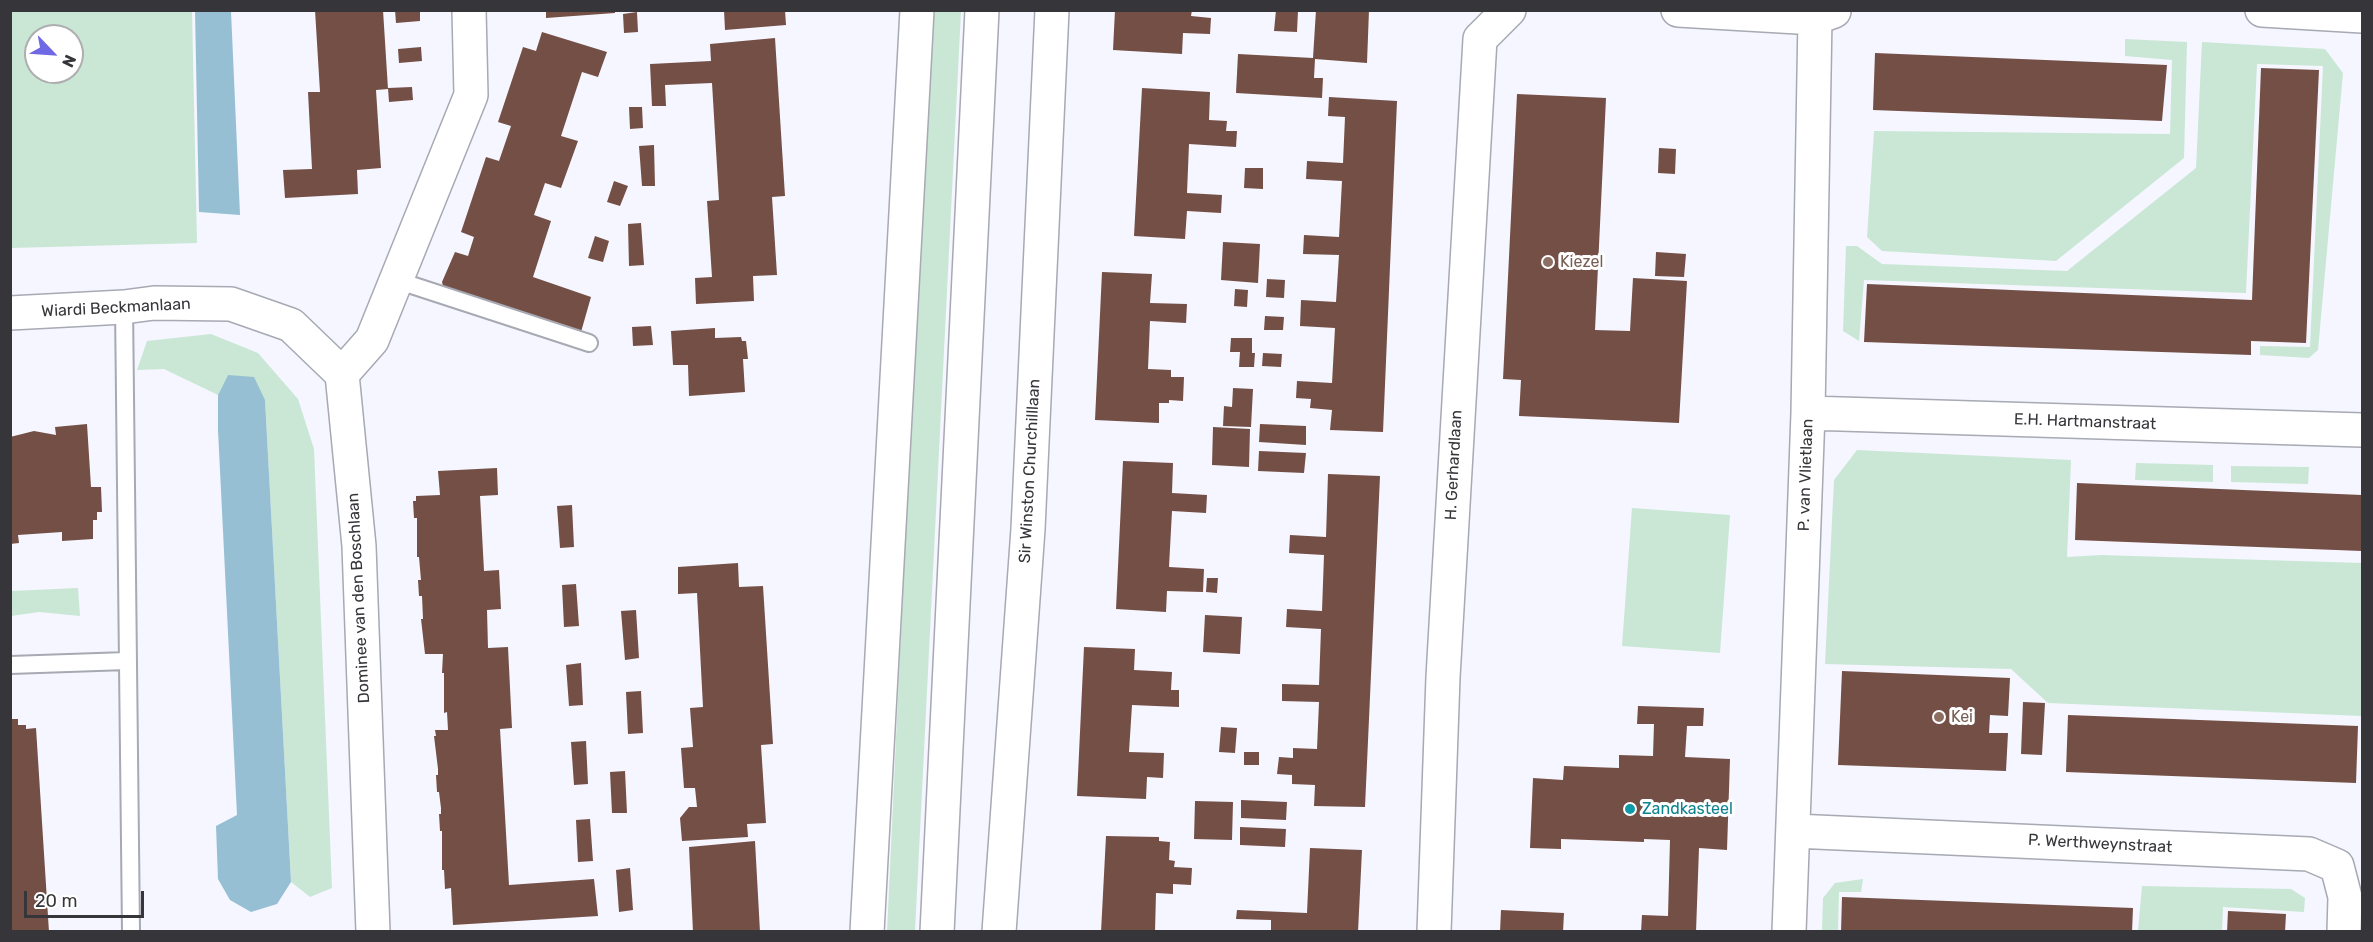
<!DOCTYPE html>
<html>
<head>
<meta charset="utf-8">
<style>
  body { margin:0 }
  #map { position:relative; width:2373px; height:942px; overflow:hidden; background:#f5f6ff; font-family:Rubik,sans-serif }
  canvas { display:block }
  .frame { position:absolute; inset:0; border:12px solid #35353a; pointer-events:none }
  .north { position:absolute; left:24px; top:24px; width:60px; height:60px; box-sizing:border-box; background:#fff; border:2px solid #aeaeb0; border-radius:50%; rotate:115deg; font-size:16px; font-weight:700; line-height:24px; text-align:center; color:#35353a }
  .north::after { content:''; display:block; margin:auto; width:21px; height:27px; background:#7069e4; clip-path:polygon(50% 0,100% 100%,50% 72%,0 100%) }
  .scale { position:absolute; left:24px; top:891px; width:120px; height:27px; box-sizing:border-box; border:3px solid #35353a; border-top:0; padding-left:8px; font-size:18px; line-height:21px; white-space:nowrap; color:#35353a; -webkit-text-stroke:4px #fff; paint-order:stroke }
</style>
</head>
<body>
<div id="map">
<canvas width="2373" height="942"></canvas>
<div class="frame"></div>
<div class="north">N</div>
<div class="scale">20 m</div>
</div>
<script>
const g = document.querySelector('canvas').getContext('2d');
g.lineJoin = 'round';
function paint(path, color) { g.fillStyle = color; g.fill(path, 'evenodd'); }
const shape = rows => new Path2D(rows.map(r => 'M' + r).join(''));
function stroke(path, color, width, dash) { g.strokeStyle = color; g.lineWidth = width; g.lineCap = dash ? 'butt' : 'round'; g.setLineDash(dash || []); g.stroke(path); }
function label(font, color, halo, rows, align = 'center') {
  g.font = font + ' Rubik,sans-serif'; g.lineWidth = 6; g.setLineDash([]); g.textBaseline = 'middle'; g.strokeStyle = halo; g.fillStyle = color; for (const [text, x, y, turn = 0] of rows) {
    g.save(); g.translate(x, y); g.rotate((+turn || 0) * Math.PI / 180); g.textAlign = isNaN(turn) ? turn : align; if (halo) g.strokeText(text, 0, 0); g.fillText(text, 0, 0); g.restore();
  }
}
const green = shape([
  [10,11,192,11,197,243,11,248],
  [36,36,72,36,72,72,36,72],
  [930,11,961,11,915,931,887,932],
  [2125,39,2187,42,2184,158,2056,261,1882,251,1867,237,1874,131,2170,134,2172,60,2125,56],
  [2202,42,2325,49,2343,73,2318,350,2309,358,2260,355,2260,346,2310,347,2323,66,2257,64,2246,293,1864,280,1859,341,1843,331,1846,246,1857,246,1882,264,2067,271,2196,168],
  [211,334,258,353,298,399,314,449,332,888,310,897,291,882,265,400,228,375,218,395,164,369,137,370,147,341],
  [1857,450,2071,460,2067,557,2101,555,2362,563,2362,716,2048,703,2011,669,1825,664,1834,480],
  [2136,463,2213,465,2213,482,2135,480],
  [2231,466,2309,467,2308,484,2231,482],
  [1632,508,1730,515,1720,653,1622,646],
  [78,588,80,616,39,612,11,616,11,591],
  [1863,879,1861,892,1839,892,1838,931,1822,931,1823,898,1835,883],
  [2142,886,2291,889,2305,898,2304,912,2223,907,2222,931,2138,931]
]);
const water = shape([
  [195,11,231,11,240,215,199,212],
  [228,375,254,377,265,400,291,882,277,904,251,912,230,900,218,879,216,826,237,815,218,430,218,395]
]);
const building = shape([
  [315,10,383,10,388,89,376,90,381,168,357,170,358,194,285,198,283,170,312,169,308,92,320,92],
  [395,10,420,10,420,21,396,23],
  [546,10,615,10,615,13,546,18],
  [724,10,785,10,786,25,725,30],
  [1115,10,1192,10,1191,16,1211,18,1210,34,1183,33,1182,54,1113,50],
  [1276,10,1298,11,1297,32,1274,31],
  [1316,10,1369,10,1367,63,1315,59,1314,78,1323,78,1322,98,1236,93,1238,54,1313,58],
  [637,12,638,32,624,33,623,14],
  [542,32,607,52,598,77,582,72,561,136,578,141,561,188,545,183,534,215,551,221,533,277,591,297,581,332,443,286,442,282,455,252,468,256,474,237,461,232,486,157,499,161,511,126,498,122,523,47,536,51],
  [775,38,785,196,772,197,777,275,753,276,754,301,696,304,695,278,712,277,707,201,719,200,712,83,665,85,666,106,652,106,650,64,711,61,710,44],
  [421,47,422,61,399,63,398,49],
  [1875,53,2167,65,2162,121,1873,110],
  [2261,68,2319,70,2306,343,2251,341,2251,355,1864,342,1867,284,2252,300],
  [412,87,413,100,389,102,388,88],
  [1142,88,1210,92,1209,120,1227,121,1226,131,1237,131,1236,147,1189,144,1187,193,1222,195,1221,213,1187,211,1185,239,1134,236],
  [1517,94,1606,98,1595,330,1630,331,1633,278,1687,281,1679,423,1519,416,1521,380,1503,379],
  [1329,97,1397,101,1383,432,1330,430,1332,410,1310,408,1311,399,1296,398,1297,381,1332,383,1335,328,1300,326,1301,300,1336,302,1339,255,1303,254,1304,235,1339,237,1342,181,1306,179,1307,161,1343,163,1345,117,1328,116],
  [629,107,642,107,643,128,630,129],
  [654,145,655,186,642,186,639,146],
  [1659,148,1676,149,1675,174,1658,173],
  [1245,168,1263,168,1263,189,1244,188],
  [614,181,628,186,620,206,607,202],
  [641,223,644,265,629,266,628,224],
  [595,236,609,241,603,262,588,258],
  [1223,242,1260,244,1258,283,1221,280],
  [1656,252,1686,254,1684,277,1655,276],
  [1102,272,1152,274,1150,303,1187,304,1186,323,1150,321,1148,369,1171,370,1171,377,1184,377,1183,401,1169,400,1169,403,1159,403,1159,423,1095,420],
  [1267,279,1285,280,1284,298,1266,297],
  [1235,289,1248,290,1247,307,1234,306],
  [1265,316,1284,317,1283,330,1264,330],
  [651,326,653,345,633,346,632,327],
  [715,328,715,338,741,337,742,341,746,341,748,359,743,359,745,392,689,396,688,365,673,365,671,331],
  [1231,338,1252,338,1252,353,1255,353,1254,367,1239,367,1240,352,1230,352],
  [1263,353,1282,354,1281,367,1262,366],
  [1233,388,1253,389,1251,427,1223,426,1224,406,1232,407],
  [87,424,91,487,101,487,102,512,97,512,97,520,93,520,93,539,62,541,62,532,18,535,19,543,10,544,10,437,34,431,56,435,55,427],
  [1260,424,1306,426,1306,445,1259,442],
  [1213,427,1250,429,1249,467,1212,465],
  [1259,451,1306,453,1304,473,1258,471],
  [1123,461,1173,463,1172,493,1207,495,1206,513,1172,511,1169,567,1204,569,1203,592,1167,591,1166,612,1116,609],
  [497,468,498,495,480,496,484,571,499,570,501,609,487,610,488,648,508,647,512,728,500,729,509,885,594,879,598,916,453,925,451,888,445,889,444,870,442,870,442,831,440,831,439,814,441,814,441,808,439,792,437,792,436,775,438,775,438,769,434,736,436,736,435,730,448,730,447,712,444,713,444,673,442,673,443,654,425,654,421,619,423,619,422,596,419,596,418,580,421,580,419,557,417,557,417,518,414,518,413,501,416,501,416,496,440,495,438,471],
  [1328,474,1380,476,1365,807,1314,806,1315,785,1292,784,1292,775,1277,774,1279,757,1293,758,1293,748,1317,749,1319,702,1282,701,1282,684,1319,685,1321,629,1286,627,1287,609,1322,611,1324,555,1289,553,1290,535,1326,537],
  [2077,483,2362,495,2362,551,2075,540],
  [572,505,574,547,560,548,557,506],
  [738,563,739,587,763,586,773,744,761,745,766,823,747,824,748,837,682,841,680,818,689,807,697,807,695,788,684,788,681,748,693,747,690,708,703,707,697,593,678,594,678,567],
  [1207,578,1218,578,1217,593,1206,592],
  [576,584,579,626,564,627,562,585],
  [636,610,639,658,625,660,621,611],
  [1205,615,1242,617,1240,654,1203,652],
  [1084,647,1135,649,1134,670,1172,672,1171,690,1179,690,1179,707,1132,705,1129,752,1164,753,1163,778,1147,777,1146,799,1077,796],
  [581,663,583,705,569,706,566,665],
  [1842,671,2010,678,2008,716,1990,715,1989,733,2008,733,2006,771,1838,765],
  [641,691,643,733,628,734,626,692],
  [2023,702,2045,703,2042,755,2021,754],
  [1638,706,1704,708,1703,726,1687,726,1685,757,1730,759,1727,850,1699,848,1696,932,1641,932,1642,915,1668,916,1670,840,1644,839,1644,842,1561,839,1561,849,1530,848,1533,778,1563,780,1564,766,1619,768,1619,755,1653,756,1654,724,1637,724],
  [2068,715,2358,726,2356,783,2066,772],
  [10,719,18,719,18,725,26,725,26,729,36,728,49,932,10,932],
  [1221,727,1237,728,1235,753,1219,752],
  [586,741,588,784,574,785,571,742],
  [1244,752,1259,752,1259,765,1244,765],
  [625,771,627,813,612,813,610,772],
  [1241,800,1287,802,1286,820,1241,818],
  [1195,801,1233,802,1232,840,1194,839],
  [590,819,593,861,578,862,576,820],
  [1240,827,1286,829,1285,847,1240,845],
  [1106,836,1159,837,1159,841,1170,842,1169,860,1175,861,1174,867,1192,868,1191,885,1173,884,1173,894,1156,893,1155,932,1101,932],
  [755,841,760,932,693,932,689,847],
  [1310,848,1362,850,1358,932,1271,932,1271,920,1236,919,1237,910,1307,913],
  [630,868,633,910,619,912,616,870],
  [1842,897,2133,908,2132,932,1841,932],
  [1501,910,1564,913,1563,932,1500,932],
  [2228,911,2286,914,2285,932,2227,932]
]);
const lane = shape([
  [396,280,589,343],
  [124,307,131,932],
  [10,665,127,661]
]);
const street = shape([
  [1678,10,1815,18,1834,11],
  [2262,10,2362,16],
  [10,313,124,307,154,303,231,304,291,325,342,374],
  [1808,413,2362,430],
  [1794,831,2309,854,2337,866,2345,897,2344,932],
  [373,932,359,546,342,374,372,340,471,95,469,10],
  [999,932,1028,529,1052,10],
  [1434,932,1443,677,1480,39,1509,10],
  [1789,932,1808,413,1815,18]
]);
const secondary = shape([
  [867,932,917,10],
  [937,932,982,10]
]);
const markers = [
  [1548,262,6,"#8d6e63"],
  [1939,717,6,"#8d6e63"],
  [1630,809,6,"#0f9aa8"]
];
const educationNames = [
  ["Kiezel",1560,262],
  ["Kei",1951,717]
];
const streetNames = [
  ["Wiardi Beckmanlaan",116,308,-3],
  ["E.H. Hartmanstraat",2085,422,2],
  ["H. Gerhardlaan",1454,465,-87],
  ["Sir Winston Churchilllaan",1030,471,-87],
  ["P. van Vlietlaan",1806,475,-88],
  ["Dominee van den Boschlaan",359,598,-93],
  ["P. Werthweynstraat",2100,844,3]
];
const cultureNames = [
  ["Zandkasteel",1642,809]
];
paint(green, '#c9e7d4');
paint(water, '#96bfd3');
paint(building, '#744f46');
stroke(lane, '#a7a9b3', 20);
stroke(street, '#a7a9b3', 36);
stroke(secondary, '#a7a9b3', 36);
stroke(lane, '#fff', 16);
stroke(street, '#fff', 33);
stroke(secondary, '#fff', 33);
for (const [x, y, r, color] of markers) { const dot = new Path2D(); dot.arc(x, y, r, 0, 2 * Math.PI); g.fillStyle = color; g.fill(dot); stroke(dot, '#fff', 2); }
label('16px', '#785e54', '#fff', educationNames, 'left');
label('16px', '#35353a', '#fff', streetNames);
label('16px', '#0d838f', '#fff', cultureNames, 'left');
</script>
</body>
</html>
